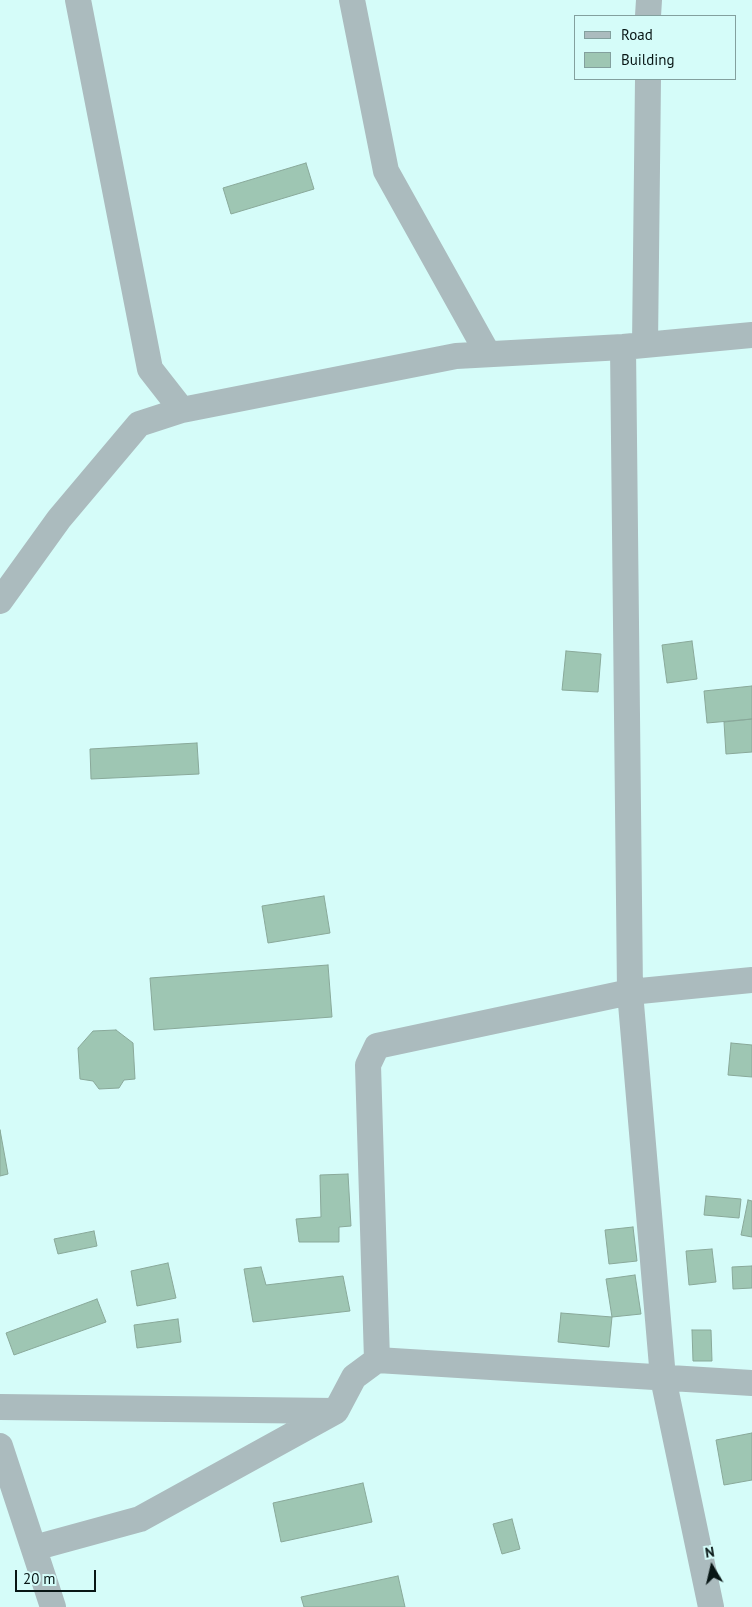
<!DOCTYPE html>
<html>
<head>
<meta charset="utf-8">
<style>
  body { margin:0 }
  #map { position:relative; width:752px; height:1607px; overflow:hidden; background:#d5fcf9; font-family:"PT Sans",sans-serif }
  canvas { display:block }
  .legend { position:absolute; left:574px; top:15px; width:162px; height:65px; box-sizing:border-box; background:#d5fcf9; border:1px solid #83a09e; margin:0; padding:6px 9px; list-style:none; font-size:15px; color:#081615 }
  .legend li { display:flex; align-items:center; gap:10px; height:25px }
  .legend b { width:25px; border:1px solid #83a09e }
  .north { position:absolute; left:687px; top:1542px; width:50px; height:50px; -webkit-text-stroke:4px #d5fcf9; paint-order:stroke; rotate:351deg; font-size:14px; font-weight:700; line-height:20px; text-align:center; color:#081615 }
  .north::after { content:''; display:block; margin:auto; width:18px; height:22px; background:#081615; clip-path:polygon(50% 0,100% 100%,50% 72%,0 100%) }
  .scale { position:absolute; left:15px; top:1570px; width:81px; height:22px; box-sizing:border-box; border:2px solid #081615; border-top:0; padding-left:6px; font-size:15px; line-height:18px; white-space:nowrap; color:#081615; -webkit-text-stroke:4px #d5fcf9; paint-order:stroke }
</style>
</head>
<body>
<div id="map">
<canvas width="752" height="1607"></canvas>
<ul class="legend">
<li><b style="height:6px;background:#abbbbe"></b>Road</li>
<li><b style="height:14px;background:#9ec6b3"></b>Building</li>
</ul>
<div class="north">N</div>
<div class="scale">20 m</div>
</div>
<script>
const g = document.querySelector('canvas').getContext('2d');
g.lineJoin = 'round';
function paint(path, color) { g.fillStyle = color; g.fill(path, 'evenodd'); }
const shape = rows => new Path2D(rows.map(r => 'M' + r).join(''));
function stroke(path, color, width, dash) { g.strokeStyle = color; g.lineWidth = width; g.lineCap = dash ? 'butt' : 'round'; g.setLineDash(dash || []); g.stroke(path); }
const building = shape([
  [306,163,314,189,231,214,223,188,306,163],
  [692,641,697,679,667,683,662,645,692,641],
  [566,651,601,654,598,692,562,690,566,651],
  [752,686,752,719,707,723,704,691,752,686],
  [752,719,752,752,726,754,724,722,752,719],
  [197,743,199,774,91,779,90,749,197,743],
  [324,896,330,933,268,943,262,906,324,896],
  [328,965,332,1017,154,1030,150,978,328,965],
  [116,1030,133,1043,135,1079,124,1080,119,1088,99,1089,93,1081,80,1079,78,1048,93,1031,116,1030],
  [731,1043,752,1045,752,1077,728,1075,731,1043],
  [0,1130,8,1174,0,1176,0,1130],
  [348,1174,351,1226,339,1227,339,1242,299,1242,296,1219,321,1217,320,1175,348,1174],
  [706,1196,741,1199,739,1218,704,1215,706,1196],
  [748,1200,752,1201,752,1237,741,1235,748,1200],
  [633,1227,637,1261,609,1264,605,1230,633,1227],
  [94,1231,97,1246,58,1254,54,1239,94,1231],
  [712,1249,716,1282,689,1285,686,1251,712,1249],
  [168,1263,176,1298,137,1306,131,1271,168,1263],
  [752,1266,752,1288,733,1289,732,1267,752,1266],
  [261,1267,266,1285,343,1276,350,1311,253,1322,244,1269,261,1267],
  [635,1275,641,1314,612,1317,606,1279,635,1275],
  [97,1299,106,1322,14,1355,6,1333,97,1299],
  [561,1313,612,1317,609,1347,558,1342,561,1313],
  [178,1319,181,1342,137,1348,134,1325,178,1319],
  [692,1330,711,1330,712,1361,693,1361,692,1330],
  [752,1433,752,1480,724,1485,716,1440,752,1433],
  [363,1483,372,1522,281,1542,273,1503,363,1483],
  [512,1519,520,1549,502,1554,493,1524,512,1519],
  [398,1576,405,1607,304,1607,301,1597,398,1576]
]);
const minor = shape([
  [78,0,150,369,182,410],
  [352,0,386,171,488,354],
  [648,16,649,0],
  [645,345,648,79],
  [623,347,630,992,663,1378,711,1607],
  [0,601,59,519,139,424,182,410,456,356,623,347,752,335],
  [377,1360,368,1065,377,1046,630,992,752,980],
  [0,1407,335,1411],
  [0,1446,53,1607],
  [34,1548,140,1519,336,1411,354,1377,377,1360,752,1383]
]);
paint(building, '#9ec6b3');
stroke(building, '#89a99a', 1);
stroke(minor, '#abbbbe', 26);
</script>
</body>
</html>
